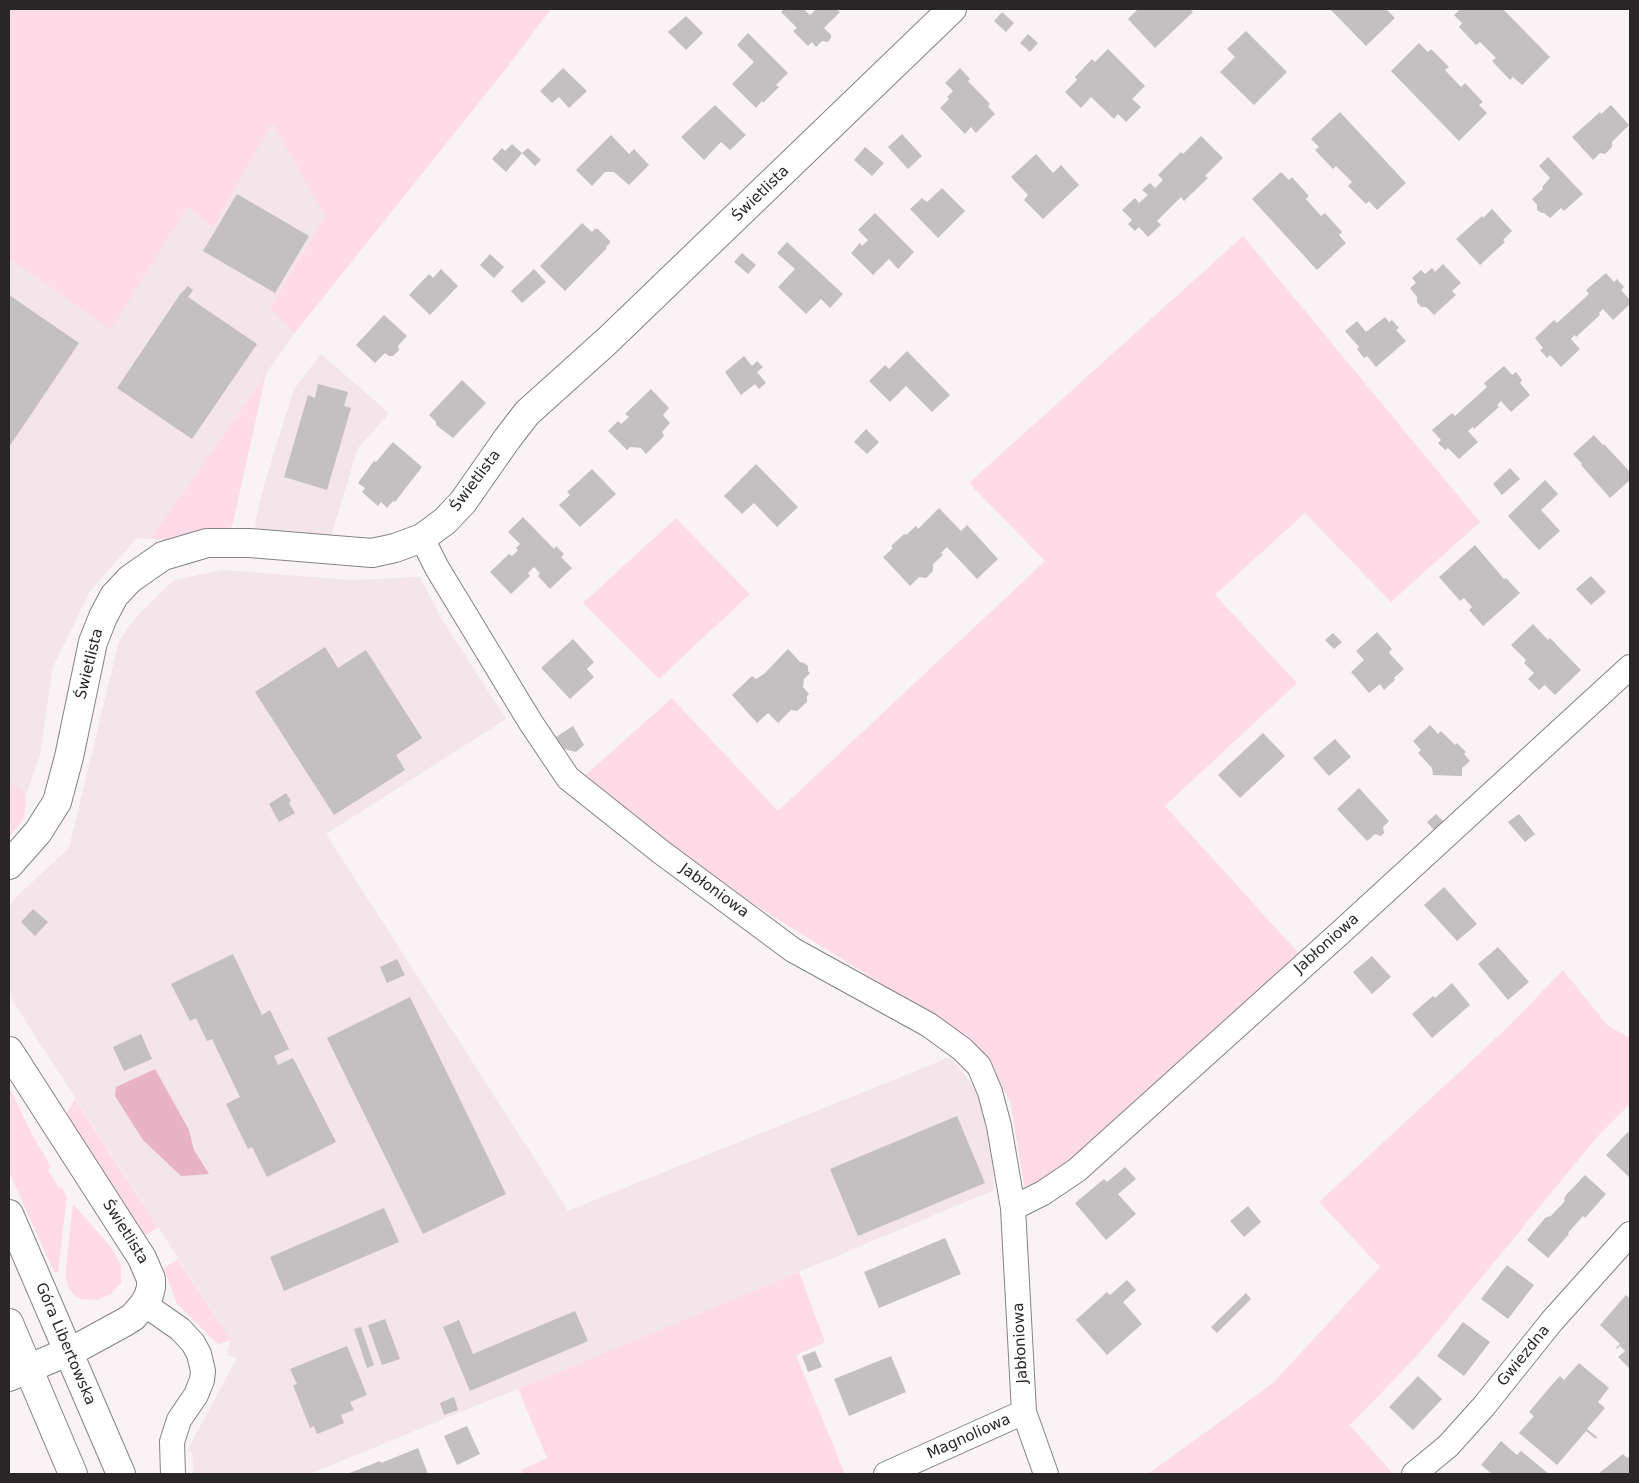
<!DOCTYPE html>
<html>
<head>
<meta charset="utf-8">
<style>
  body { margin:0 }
  #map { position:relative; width:1639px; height:1483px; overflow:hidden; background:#f9f3f5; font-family:"DejaVu Sans",sans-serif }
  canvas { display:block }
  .frame { position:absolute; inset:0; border:10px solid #282627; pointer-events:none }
</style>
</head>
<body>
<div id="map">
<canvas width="1639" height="1483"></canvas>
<div class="frame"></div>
</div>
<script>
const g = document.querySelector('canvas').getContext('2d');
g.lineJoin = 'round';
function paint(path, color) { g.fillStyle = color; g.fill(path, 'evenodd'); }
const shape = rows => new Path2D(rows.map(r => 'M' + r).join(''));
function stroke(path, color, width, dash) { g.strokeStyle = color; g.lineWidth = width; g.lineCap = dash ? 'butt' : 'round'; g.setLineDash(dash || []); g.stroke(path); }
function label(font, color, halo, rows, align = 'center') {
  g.font = font + ' "DejaVu Sans",sans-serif'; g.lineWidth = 4.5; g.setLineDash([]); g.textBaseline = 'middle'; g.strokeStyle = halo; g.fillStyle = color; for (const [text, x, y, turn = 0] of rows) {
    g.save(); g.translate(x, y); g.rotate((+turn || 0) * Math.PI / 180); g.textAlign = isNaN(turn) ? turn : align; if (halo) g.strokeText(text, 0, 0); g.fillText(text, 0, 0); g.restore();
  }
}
const built = shape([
  [272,123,325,216,270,308,294,334,150,539,137,538,90,591,53,666,40,755,21,809,9,827,9,259,111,328,189,206,213,226],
  [321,354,389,413,358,448,331,536,259,530,255,524,264,485,294,389],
  [223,570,350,580,420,577,441,618,506,719,326,834,568,1211,950,1057,980,1094,991,1142,994,1190,613,1350,309,1474,194,1474,192,1452,187,1451,237,1358,227,1355,231,1340,9,995,9,907,15,898,69,848,119,641,138,615,174,580]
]);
const green = shape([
  [9,9,551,9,509,65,294,334,270,308,325,216,272,123,213,227,188,207,111,329,9,259],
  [1243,236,1480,522,1391,602,1305,513,1215,595,1297,683,1165,806,1303,958,1080,1156,1025,1190,1010,1100,972,1040,710,877,582,778,672,698,778,811,1045,561,969,483],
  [266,374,232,527,176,540,150,539],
  [676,518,750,594,659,679,583,603],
  [9,783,19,787,25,797,26,805,23,820,9,837],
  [1563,970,1608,1026,1630,1038,1630,1104,1597,1137,1418,1355,1350,1425,1393,1474,1148,1474,1273,1383,1380,1267,1319,1202,1511,1024],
  [9,1087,32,1134,51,1167,48,1170,59,1188,62,1187,67,1197,58,1272,54,1272,9,1172],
  [75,1099,158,1227,145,1236,65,1116],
  [73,1204,111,1247,121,1265,121,1283,111,1294,97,1300,82,1299,74,1295,69,1288,65,1277],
  [178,1259,231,1340,218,1344,177,1304,164,1268],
  [799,1272,825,1342,796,1355,845,1474,523,1474,521,1470,547,1458,518,1389]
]);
const water = shape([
  [155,1069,189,1130,194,1150,209,1174,181,1176,143,1140,115,1096,116,1087]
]);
const building = shape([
  [784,9,803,9,810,15,816,9,836,9,840,12,824,28,831,35,831,38,828,42,822,41,816,47,812,42,808,46,793,31,797,28,781,12],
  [1138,9,1190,9,1193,12,1155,48,1128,19],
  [1330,9,1388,9,1387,10,1395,18,1366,46],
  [1461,9,1503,9,1550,57,1522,85,1513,77,1510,80,1492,61,1496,58,1480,42,1476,45,1459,27,1462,23,1454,15],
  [1002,12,1014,23,1006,32,994,21],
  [686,16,703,33,686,50,668,32],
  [1246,31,1287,72,1254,105,1220,72,1235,57,1227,49],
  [748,33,788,73,776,85,779,87,763,103,762,101,756,108,732,84,754,62,737,45],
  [1028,34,1038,43,1030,52,1020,43],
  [1419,43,1428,52,1431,49,1449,67,1445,70,1461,87,1465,83,1483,102,1479,105,1487,113,1459,141,1391,71],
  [1108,49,1145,86,1132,99,1141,107,1126,122,1118,114,1114,119,1091,97,1081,108,1065,92,1077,80,1075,77,1092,59,1095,62],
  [563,68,587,91,569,108,559,97,552,103,540,91],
  [960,68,970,79,968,81,990,104,988,106,995,114,976,133,971,127,965,134,940,108,949,99,947,97,953,91,945,83],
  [715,105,746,135,730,150,721,142,704,160,681,137],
  [1611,105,1629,125,1612,142,1612,147,1605,154,1600,153,1593,160,1572,137,1600,112,1601,114],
  [1340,112,1406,183,1377,210,1369,201,1366,204,1348,186,1352,182,1336,166,1333,169,1315,150,1319,147,1311,139],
  [902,134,922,156,908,169,888,147],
  [611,135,629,154,634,149,649,165,629,185,614,172,605,172,592,186,576,170],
  [1201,136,1223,158,1205,176,1208,178,1184,201,1181,197,1157,221,1161,225,1148,237,1139,227,1135,231,1128,224,1132,220,1122,210,1135,198,1139,203,1148,195,1142,190,1150,183,1155,188,1163,180,1158,175,1181,152,1183,154],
  [512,144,522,153,506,172,492,159,502,148,505,151],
  [865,147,884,163,872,176,854,160],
  [528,148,541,160,535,166,522,153],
  [1036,154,1053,173,1061,165,1079,185,1043,219,1024,200,1028,195,1011,177],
  [1548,157,1583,194,1564,211,1561,208,1550,218,1544,213,1542,213,1537,210,1537,205,1532,199,1543,189,1542,187,1550,178,1539,166],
  [1281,172,1289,180,1292,177,1309,196,1306,199,1321,216,1325,213,1342,232,1339,235,1346,243,1317,270,1252,199],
  [942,188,965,211,938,238,910,209,922,198,927,202],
  [237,194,309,236,275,293,203,251],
  [1492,209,1512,231,1503,240,1505,242,1480,265,1456,239,1482,216,1483,218],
  [875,213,914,252,898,269,889,259,873,275,851,253,860,243,862,246,868,240,858,230],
  [582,223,592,232,595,229,598,229,610,241,610,243,606,247,607,248,565,291,540,266],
  [787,242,843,294,830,308,821,299,806,314,778,287,795,269,777,253],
  [742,253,756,265,748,274,734,262],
  [490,254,504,267,494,278,480,265],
  [1443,264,1461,283,1452,291,1456,295,1434,315,1426,307,1421,307,1417,302,1417,297,1410,288,1416,283,1412,278,1421,270,1425,274,1432,268,1435,272],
  [441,269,458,286,430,315,409,295,429,274,433,278],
  [534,269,546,282,522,303,511,291],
  [1606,273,1614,282,1617,279,1624,287,1621,290,1630,300,1630,304,1613,320,1603,309,1599,313,1600,315,1576,337,1575,335,1571,339,1580,349,1561,367,1550,355,1547,358,1540,350,1543,348,1535,338,1554,320,1557,323,1589,294,1586,290],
  [188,286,193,290,188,297,257,344,192,439,117,388,181,293],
  [9,295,79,343,9,447],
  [384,315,407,336,398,346,399,350,393,356,389,356,385,353,375,363,356,345],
  [1385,317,1389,322,1392,320,1399,328,1396,330,1406,341,1376,367,1367,356,1364,358,1357,349,1359,347,1345,331,1357,321,1366,332],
  [907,351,950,395,932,412,906,386,890,402,869,381,885,365,889,369],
  [744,356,752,366,757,361,763,367,757,372,766,383,759,389,755,384,741,395,725,372],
  [1504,366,1512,375,1516,372,1522,380,1520,383,1530,395,1511,412,1501,401,1497,405,1499,407,1474,429,1473,427,1468,431,1478,442,1459,459,1448,448,1445,450,1438,443,1441,440,1432,430,1452,413,1455,416,1487,387,1484,383],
  [462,380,486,403,453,438,436,425,436,422,429,415],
  [318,384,348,392,344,406,351,408,327,490,284,477,308,395,315,398],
  [651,389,669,408,663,415,670,423,662,432,664,436,646,454,641,448,630,447,627,450,608,431,618,421,621,424,629,417,625,414],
  [866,429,879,442,867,454,854,442],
  [1594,435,1603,445,1604,444,1630,472,1630,480,1610,498,1581,465,1582,464,1573,454],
  [393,442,422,467,395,502,393,501,387,508,381,502,378,506,362,492,365,488,358,483,374,461,376,462],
  [756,464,798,507,777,527,754,503,742,514,724,496],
  [1510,468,1520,479,1502,495,1493,484],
  [592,469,616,494,580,527,559,505,570,495,567,492],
  [1545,480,1558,494,1541,510,1560,531,1539,550,1508,516],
  [939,508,961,531,967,525,998,559,977,579,947,547,941,553,943,555,933,564,933,571,926,578,919,577,910,586,883,557,893,548,891,546,904,534,906,535,916,526,918,529],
  [523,517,554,549,556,546,564,554,561,557,572,568,550,589,538,576,540,573,534,567,528,573,530,576,511,594,490,572,509,554,512,556,518,550,516,548,520,544,508,532],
  [1475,545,1504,579,1506,578,1520,593,1483,626,1469,610,1472,607,1464,598,1460,601,1439,577],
  [1591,576,1606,592,1591,605,1576,589],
  [1533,624,1548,640,1550,638,1581,670,1555,695,1545,685,1539,690,1528,679,1534,673,1524,663,1526,660,1511,645],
  [1377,632,1392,649,1389,652,1390,654,1404,669,1394,678,1395,680,1384,690,1380,684,1369,693,1351,672,1364,660,1356,651],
  [1333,633,1342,642,1334,649,1325,640],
  [573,639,594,662,587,669,594,677,570,699,541,668],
  [325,647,338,668,366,650,422,738,396,755,405,770,334,815,255,692],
  [788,649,800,662,804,663,808,666,808,671,810,673,804,679,803,687,809,694,807,696,807,702,797,711,791,710,778,723,768,713,757,723,732,695,752,676,756,679,764,674],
  [1430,725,1438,734,1441,731,1455,745,1457,743,1466,752,1464,754,1470,761,1462,768,1462,776,1433,775,1432,768,1418,753,1421,750,1413,741],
  [573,726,584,745,576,752,564,749,556,737],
  [1263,733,1285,756,1240,798,1218,775],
  [1335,739,1351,757,1329,776,1313,758],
  [1359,788,1389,821,1383,827,1384,833,1381,836,1375,834,1367,841,1337,809],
  [286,793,291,801,289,803,295,813,279,822,269,804],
  [1436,814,1444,822,1435,831,1427,822],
  [1519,814,1535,834,1525,842,1508,822],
  [1444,887,1477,924,1457,941,1424,905],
  [33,909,48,922,35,936,21,922],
  [1498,947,1529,982,1508,1000,1478,964],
  [233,954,262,1015,270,1010,289,1049,274,1056,278,1065,293,1058,336,1142,267,1177,252,1147,248,1149,226,1104,240,1097,212,1039,207,1041,196,1018,190,1021,171,984],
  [1372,956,1391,977,1372,994,1353,972],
  [397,959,405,975,387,983,380,967],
  [1452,983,1470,1005,1432,1038,1412,1014,1433,996,1435,998],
  [410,997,506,1194,423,1234,327,1038],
  [141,1034,152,1059,124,1071,113,1047],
  [957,1116,985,1183,858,1236,830,1169],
  [1628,1132,1630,1133,1630,1178,1606,1155],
  [1125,1167,1136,1179,1118,1194,1136,1214,1106,1240,1075,1203,1104,1179,1107,1182],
  [1585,1175,1606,1194,1585,1218,1583,1216,1568,1233,1569,1234,1548,1258,1527,1240,1545,1218,1549,1216,1550,1217,1565,1201,1564,1199,1566,1195],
  [1248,1206,1261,1222,1244,1237,1230,1221],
  [384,1208,399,1242,284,1291,270,1257],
  [945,1238,961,1274,879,1308,864,1272],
  [1507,1265,1534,1285,1508,1319,1481,1299],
  [1127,1280,1136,1290,1123,1302,1142,1324,1107,1355,1076,1320,1107,1292,1110,1295],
  [1246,1293,1251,1299,1217,1333,1211,1327],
  [1626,1295,1630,1299,1630,1369,1618,1357,1625,1351,1620,1346,1617,1349,1616,1348,1620,1344,1600,1325],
  [575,1311,588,1341,470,1391,443,1327,459,1320,473,1354],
  [385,1319,400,1359,382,1365,368,1325],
  [1463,1322,1490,1342,1464,1376,1437,1356],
  [361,1327,374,1365,367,1368,354,1329],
  [347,1346,367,1395,350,1402,354,1410,341,1415,344,1423,317,1434,314,1426,310,1428,293,1385,297,1384,290,1369],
  [815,1351,822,1367,808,1372,802,1356],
  [891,1356,906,1392,849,1416,834,1379],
  [1579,1363,1609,1388,1598,1402,1605,1408,1587,1429,1597,1437,1596,1439,1586,1431,1557,1465,1519,1433,1534,1416,1529,1412,1550,1387,1560,1376,1564,1380],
  [1418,1376,1442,1399,1413,1430,1389,1407],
  [454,1397,458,1410,444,1415,440,1403],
  [467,1426,480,1454,457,1465,444,1436],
  [1501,1441,1517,1455,1521,1451,1549,1474,1492,1474,1481,1465],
  [418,1448,428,1474,347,1474,380,1461,381,1463],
  [1623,1454,1627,1458,1630,1456,1630,1474,1598,1474]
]);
const street = shape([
  [422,538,437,568,531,723,568,778,661,852,793,950,929,1025,962,1049,979,1066,990,1092,999,1126,1013,1208,1024,1412,1046,1474],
  [1013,1208,1043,1193,1077,1170,1340,933,1630,667],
  [144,1304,180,1329,193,1343,199,1354,203,1371,202,1380,196,1395,179,1420,172,1442,173,1474],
  [886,1474,1024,1412],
  [1414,1474,1448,1446,1484,1406,1552,1321,1630,1234]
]);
const secondary = shape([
  [9,865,38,832,57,802,69,757,93,642,103,617,114,596,130,579,163,556,207,543,250,543,372,553,395,548,422,538,445,521,463,502,507,439,527,413,607,341,952,9],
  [9,1051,142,1258,151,1279,151,1287,149,1295,144,1304,133,1317,125,1322,81,1346,9,1377]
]);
const highway = shape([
  [9,1214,121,1474],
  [9,1323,73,1474]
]);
const streetNames = [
  ["Świetlista",761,194,-44],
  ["Świetlista",476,481,-53],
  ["Świetlista",90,664,-76],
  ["Jabłoniowa",714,891,36],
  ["Jabłoniowa",1327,944,-42],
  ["Świetlista",125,1232,58],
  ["Jabłoniowa",1021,1343,-93],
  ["Góra Libertowska",65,1344,67],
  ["Gwiezdna",1524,1356,-51],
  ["Magnoliowa",969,1437,-24]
];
paint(built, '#f3e5e9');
paint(green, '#fedbe6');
paint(water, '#e8b3c4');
paint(building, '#c4bfc1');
stroke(street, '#868283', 26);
stroke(secondary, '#868283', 30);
stroke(highway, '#868283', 30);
stroke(street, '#fff', 24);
stroke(secondary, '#fff', 28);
stroke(highway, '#fff', 28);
label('15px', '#282627', '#fff', streetNames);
</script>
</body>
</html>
